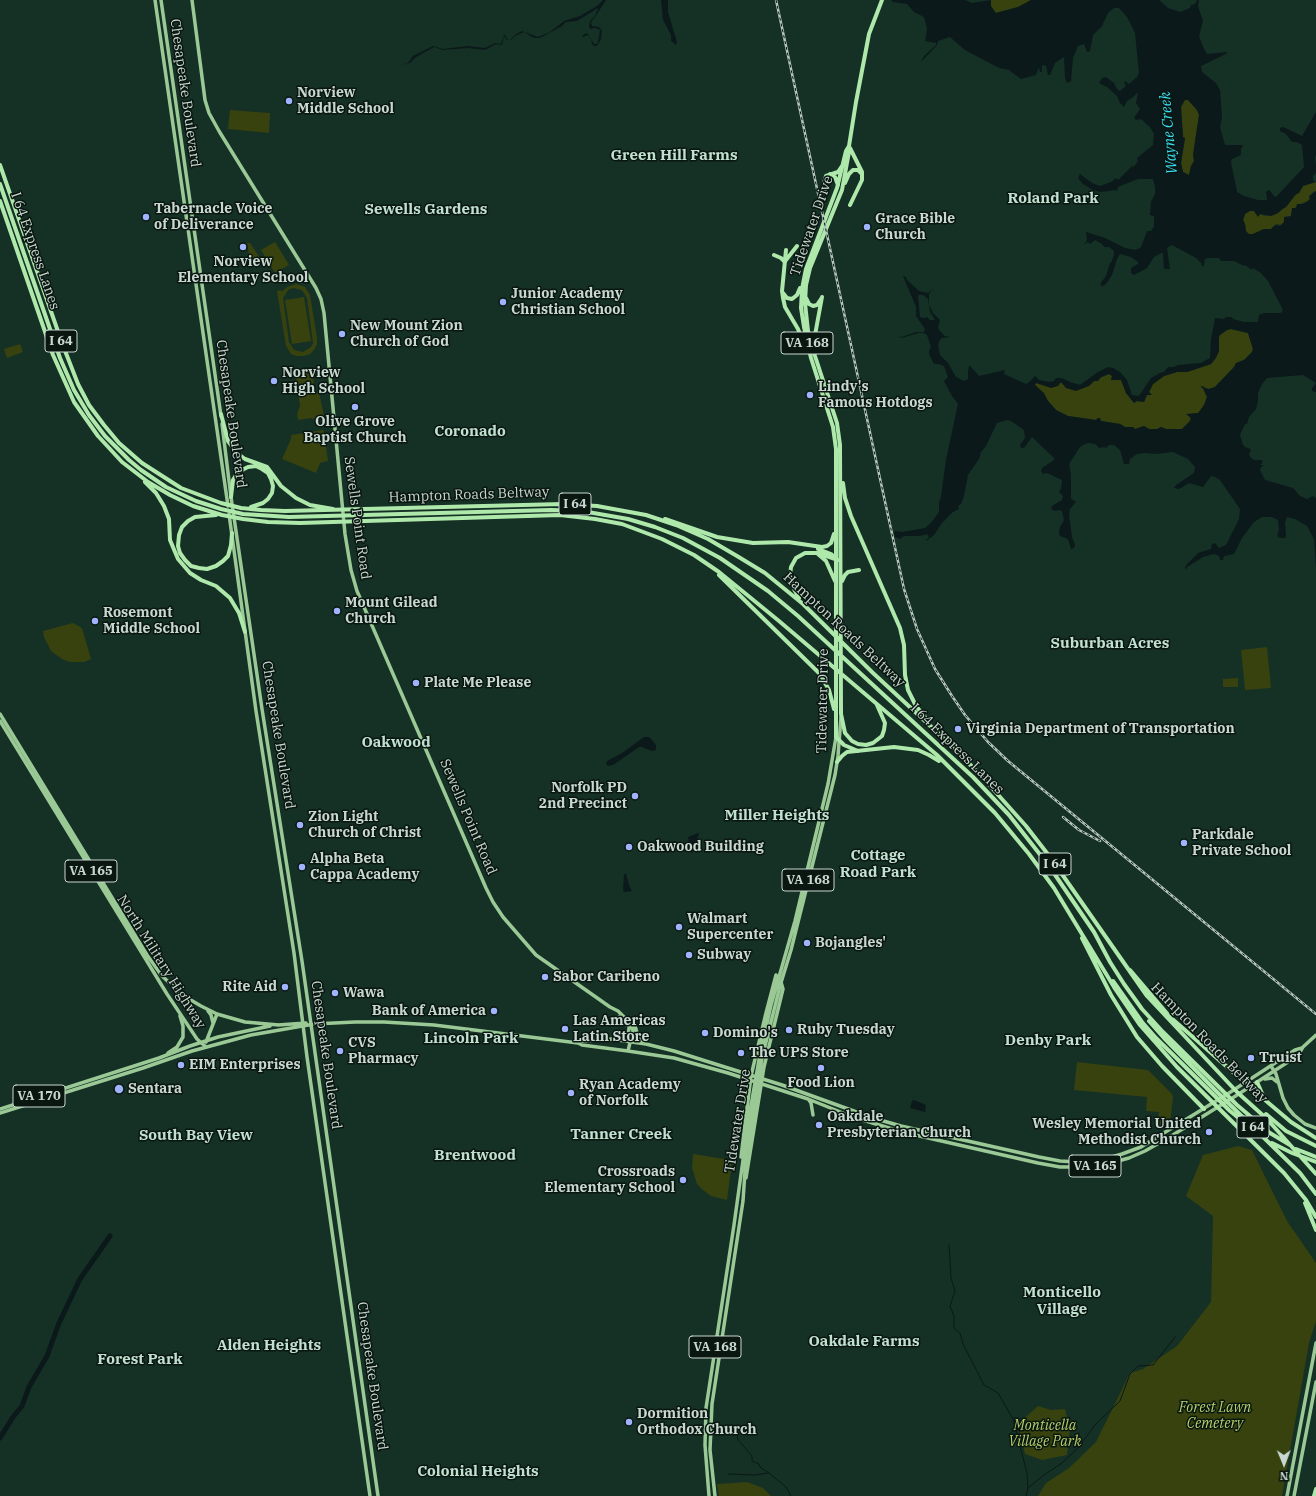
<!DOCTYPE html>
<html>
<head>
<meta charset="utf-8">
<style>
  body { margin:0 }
  #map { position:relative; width:1316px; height:1496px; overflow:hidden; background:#153025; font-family:"IBM Plex Serif",serif }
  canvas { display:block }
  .north { position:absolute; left:1264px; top:1444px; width:40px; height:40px; -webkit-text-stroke:3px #0a1610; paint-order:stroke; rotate:179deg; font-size:11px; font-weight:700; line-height:16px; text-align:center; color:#c8d8d0 }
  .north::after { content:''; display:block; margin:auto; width:14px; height:18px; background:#c8d8d0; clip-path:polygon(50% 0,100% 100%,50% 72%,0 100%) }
</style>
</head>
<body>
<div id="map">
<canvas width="1316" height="1496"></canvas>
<div class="north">N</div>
</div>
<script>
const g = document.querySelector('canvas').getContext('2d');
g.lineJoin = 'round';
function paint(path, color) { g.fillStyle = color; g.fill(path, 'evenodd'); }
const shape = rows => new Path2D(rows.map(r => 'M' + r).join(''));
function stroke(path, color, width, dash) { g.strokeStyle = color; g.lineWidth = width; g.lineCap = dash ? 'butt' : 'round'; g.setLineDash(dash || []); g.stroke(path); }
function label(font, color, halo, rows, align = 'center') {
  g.font = font + ' "IBM Plex Serif",serif'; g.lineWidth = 3; g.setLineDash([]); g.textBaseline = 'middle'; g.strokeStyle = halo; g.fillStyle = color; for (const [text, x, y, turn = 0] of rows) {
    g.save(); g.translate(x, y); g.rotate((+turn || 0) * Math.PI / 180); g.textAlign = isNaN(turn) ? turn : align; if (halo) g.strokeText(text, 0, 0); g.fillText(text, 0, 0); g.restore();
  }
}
const green = shape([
  [991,0,1031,0,1019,7,995,13,991,6],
  [1185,99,1188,100,1197,110,1199,115,1193,155,1194,161,1191,166,1189,175,1183,172,1181,163,1185,138,1183,137,1181,107],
  [230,110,270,113,269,133,228,129],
  [1312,182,1316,182,1316,191,1313,192,1308,201,1300,204,1292,210,1291,215,1289,217,1286,217,1282,225,1276,224,1271,229,1264,229,1253,234,1248,234,1246,231,1245,224,1243,220,1246,212,1250,211,1254,211,1259,215,1260,214,1265,216,1276,214,1286,207,1303,186],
  [275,242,289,265,275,273,261,250],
  [247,243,250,243,260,258,250,260],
  [296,284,305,287,310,295,317,338,317,344,314,350,310,354,304,356,297,356,291,354,286,346,277,291,281,290,281,292,287,287],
  [293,288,302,290,307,298,313,343,311,347,303,352,294,350,289,342,283,298,288,290],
  [304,297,311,341,292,344,285,300],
  [1231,329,1248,333,1253,349,1252,352,1244,360,1236,363,1234,367,1215,387,1209,389,1202,387,1207,397,1204,405,1199,413,1190,414,1190,421,1182,429,1166,429,1161,427,1158,429,1149,429,1144,426,1135,429,1125,427,1120,424,1101,421,1097,418,1096,420,1068,416,1056,410,1035,385,1036,383,1055,386,1060,382,1064,384,1089,386,1094,381,1109,374,1112,376,1111,380,1121,380,1126,393,1134,403,1137,401,1144,402,1147,395,1151,394,1149,392,1153,384,1164,376,1177,372,1187,372,1211,364,1219,351,1219,337,1220,335,1227,330],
  [20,344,23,352,7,358,4,349],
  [312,369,315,393,319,392,324,416,323,418,312,419,312,418,298,420,297,414,300,406,295,371],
  [322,430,324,431,328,461,320,463,316,473,282,459,291,439,291,435],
  [73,623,82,628,91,659,84,662,70,662,62,659,51,651,44,637,43,631],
  [1267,647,1271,688,1245,690,1241,650],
  [1238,678,1238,687,1223,687,1223,679],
  [1077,1062,1148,1070,1172,1094,1173,1098,1170,1123,1165,1126,1157,1126,1159,1112,1146,1111,1147,1097,1074,1090],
  [1238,1146,1252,1150,1287,1221,1316,1263,1316,1321,1309,1343,1282,1496,1038,1496,1046,1483,1069,1468,1096,1442,1130,1373,1143,1369,1177,1346,1211,1302,1213,1216,1186,1196,1203,1155],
  [693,1154,731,1160,732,1162,727,1200,711,1196,703,1190,697,1184,692,1168],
  [1038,1406,1051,1410,1065,1409,1070,1428,1067,1455,1042,1460,1025,1454,1018,1424],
  [747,1482,763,1488,771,1496,719,1496,717,1484]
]);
const water = shape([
  [603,0,606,0,595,17,591,22,592,26,599,27,602,31,601,39,597,46,594,46,592,44,591,38,588,35,583,37,582,36,586,33,588,34,594,44,597,44,598,42,600,30,593,27,595,28,590,29,589,26,590,21,595,16,598,8,577,21,566,22,562,26,540,38,534,38,524,32,515,36,511,40,507,40,504,36,502,45,496,44,485,50,468,48,443,50,434,47,416,57,410,63,400,65,408,63,413,56,433,46,443,49,468,46,485,48,495,43,501,44,504,35,505,35,508,40,510,40,515,35,522,31,538,37,550,32,564,21,580,16,597,6],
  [661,0,668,0,668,12,677,42,676,45,671,41,671,35,663,20],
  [891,0,965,0,972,3,991,0,991,6,996,13,1018,7,1031,0,1159,0,1168,8,1180,12,1190,8,1191,5,1195,4,1197,0,1199,0,1198,6,1203,21,1199,36,1203,47,1207,54,1227,52,1226,54,1201,66,1202,72,1216,83,1220,90,1222,117,1220,127,1225,145,1242,145,1243,147,1241,148,1241,155,1232,159,1231,162,1237,192,1244,196,1258,200,1267,200,1266,192,1269,190,1275,197,1277,196,1304,167,1302,145,1297,142,1292,142,1286,134,1280,131,1280,128,1283,127,1302,136,1316,112,1316,155,1315,157,1316,166,1316,173,1313,176,1313,180,1316,182,1303,186,1299,193,1295,195,1286,207,1282,209,1278,213,1271,216,1260,214,1258,217,1254,211,1250,211,1245,214,1243,220,1245,224,1246,231,1249,234,1253,234,1264,229,1271,229,1275,225,1280,226,1284,222,1284,217,1291,216,1292,208,1296,208,1297,204,1303,204,1308,201,1310,199,1309,196,1316,191,1316,392,1312,391,1312,388,1316,383,1303,375,1267,378,1262,384,1258,393,1258,401,1256,409,1249,417,1247,424,1245,424,1240,435,1243,445,1245,447,1250,449,1251,450,1249,454,1250,457,1254,460,1262,460,1263,462,1260,465,1264,465,1261,467,1260,470,1265,480,1293,488,1300,496,1307,499,1313,496,1316,498,1316,569,1314,539,1307,526,1295,519,1287,517,1285,523,1286,536,1285,538,1280,538,1277,536,1279,530,1278,520,1272,517,1262,517,1254,522,1242,538,1234,554,1224,556,1223,560,1220,560,1219,556,1214,554,1203,557,1187,567,1186,570,1185,567,1188,563,1198,553,1211,549,1212,544,1215,543,1219,548,1226,545,1239,519,1240,509,1220,480,1215,477,1211,476,1203,487,1189,483,1179,489,1174,488,1176,485,1194,473,1195,467,1188,459,1173,452,1155,454,1145,453,1137,454,1130,459,1129,464,1124,464,1120,450,1114,445,1109,445,1106,448,1104,447,1099,448,1095,444,1089,443,1085,444,1080,447,1069,464,1071,475,1071,499,1075,501,1076,502,1070,509,1069,515,1072,537,1075,545,1074,548,1071,549,1068,539,1060,536,1059,534,1060,527,1064,520,1062,511,1059,510,1055,511,1051,509,1052,506,1062,500,1063,496,1059,492,1061,489,1062,480,1047,473,1043,474,1041,471,1042,468,1054,460,1054,458,1032,437,1024,448,1021,448,1020,445,1025,438,1024,430,1011,421,1007,420,997,423,986,446,981,452,979,459,968,475,964,496,961,504,958,506,959,509,953,512,942,523,934,535,926,541,926,544,926,540,929,537,927,534,920,536,904,536,900,539,895,537,894,532,896,531,902,532,925,528,931,523,939,512,939,502,941,497,946,460,958,404,952,396,944,381,948,377,944,366,939,364,934,364,929,354,929,351,931,347,927,335,924,333,918,333,902,338,898,336,902,337,916,332,924,332,925,329,916,316,916,307,903,276,906,277,907,280,919,291,928,293,933,289,929,294,929,305,933,313,940,320,938,327,939,330,945,336,951,337,942,338,940,340,938,344,940,355,948,363,956,377,964,381,968,379,968,371,969,366,970,366,979,376,1005,370,1004,374,1026,384,1028,383,1035,376,1039,380,1050,382,1054,381,1056,378,1062,378,1070,382,1080,385,1098,372,1108,367,1113,368,1120,372,1127,380,1132,395,1139,396,1151,378,1160,373,1164,372,1168,367,1174,367,1178,365,1201,363,1210,358,1211,339,1215,318,1224,319,1226,317,1232,317,1233,319,1244,322,1257,322,1258,321,1259,315,1264,313,1281,313,1283,310,1268,281,1261,273,1253,268,1252,270,1245,265,1244,266,1234,261,1221,261,1219,258,1208,258,1205,259,1204,266,1202,266,1201,263,1196,258,1172,245,1167,248,1170,269,1164,269,1163,253,1161,253,1154,257,1147,268,1134,275,1131,273,1131,268,1138,264,1138,262,1131,257,1120,254,1117,259,1112,275,1106,284,1101,287,1102,285,1100,284,1106,276,1110,263,1111,263,1114,255,1114,251,1109,247,1104,247,1102,244,1095,240,1090,244,1088,242,1084,245,1087,240,1086,232,1105,238,1125,248,1136,250,1141,247,1147,231,1151,231,1154,227,1154,216,1150,215,1151,202,1155,194,1155,187,1153,179,1138,179,1118,187,1117,191,1115,190,1101,192,1093,190,1083,184,1078,178,1080,174,1092,183,1100,186,1111,182,1116,178,1118,180,1132,166,1133,167,1136,164,1138,161,1137,158,1153,145,1154,134,1150,127,1141,119,1136,120,1134,118,1140,109,1136,103,1138,93,1137,93,1132,98,1127,101,1124,107,1120,103,1117,96,1107,87,1099,83,1102,78,1106,77,1114,83,1117,89,1120,91,1126,86,1124,82,1125,81,1129,84,1137,77,1139,73,1135,33,1127,17,1119,8,1114,8,1108,13,1102,26,1093,35,1090,51,1087,52,1084,44,1078,46,1073,58,1071,81,1067,83,1065,78,1064,57,1055,63,1050,75,1048,75,1046,66,1043,65,1042,66,1042,72,1040,72,1039,67,1036,75,1021,79,1009,70,999,68,965,50,950,37,938,41,937,45,921,62,924,56,936,45,936,43,925,41,927,29,924,17,914,12,907,4,893,2],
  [1185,100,1188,100,1197,110,1199,115,1193,155,1194,161,1191,166,1189,175,1183,172,1181,163,1185,138,1183,137,1181,107],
  [918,295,923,295,928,299,930,312,935,320,930,320,927,317,923,318,920,317],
  [1231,329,1248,333,1253,349,1252,352,1244,360,1236,363,1234,367,1215,387,1209,389,1205,388,1203,386,1200,387,1203,388,1207,397,1204,405,1198,413,1186,414,1191,418,1190,421,1182,429,1166,429,1161,427,1157,429,1149,429,1144,426,1135,429,1133,427,1125,427,1120,424,1101,421,1100,418,1098,418,1096,420,1068,416,1056,410,1048,401,1044,393,1035,385,1036,383,1051,388,1058,386,1061,382,1066,388,1076,391,1089,386,1094,381,1098,381,1101,377,1109,374,1112,376,1111,380,1121,380,1126,393,1134,403,1137,401,1144,402,1147,395,1152,395,1149,392,1153,384,1164,376,1177,372,1187,372,1211,364,1216,358,1219,351,1219,337,1220,335,1227,330],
  [644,737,649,737,651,739,656,745,656,750,652,751,642,747,639,747,613,765,608,766,606,764,607,761,622,753],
  [698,833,699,834,693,847,692,854,688,837],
  [624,874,626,874,629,885,632,891,625,892,623,891],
  [914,1100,926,1105,925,1112,910,1108,912,1101]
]);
const stream = shape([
  [949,1245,951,1278,955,1291,950,1306,954,1316,954,1328,960,1333,963,1344,984,1385,998,1393,1013,1419,1027,1473,1028,1488],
  [724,1427,737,1433,738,1440,752,1456,752,1461,759,1464,760,1467,769,1473],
  [728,1474,754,1475,769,1473,786,1487,791,1496],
  [1026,1496,1028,1488,1044,1475,1062,1463,1078,1448,1095,1425,1120,1401,1130,1374,1138,1366,1153,1365,1175,1337]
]);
const river = shape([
  [0,1438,13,1417,22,1406,29,1387,47,1356,59,1323,80,1279,110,1236]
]);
const major = shape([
  [155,0,228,506],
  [161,0,221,416],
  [192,0,205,100,209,113,219,131,316,288,321,299,324,313,345,534,351,570,357,591,486,888,493,902,503,917,536,955,610,1007,618,1011,626,1019,631,1025,633,1030,628,1051],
  [222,424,231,497,262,709,302,961,378,1496],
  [229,514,256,711,294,953,307,1057,370,1496],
  [0,714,147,955,162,976,184,996,201,1006,217,1014,245,1022,279,1025],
  [0,721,167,994,197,1039,206,1047],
  [208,1011,211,1015,213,1023],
  [620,1016,629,1026,629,1029,628,1034,623,1040],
  [631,1022,635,1026,638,1036,646,1044],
  [278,1025,306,1023],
  [206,1042,217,1014],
  [578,1043,582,1041,611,1039,646,1044,674,1051,782,1085,873,1118,901,1126,1039,1157,1060,1161,1078,1162,1105,1159,1122,1154,1141,1147,1229,1093,1295,1050,1302,1048],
  [168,1053,177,1047,183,1037,183,1026,180,1016],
  [1271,1066,1276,1074,1283,1098,1288,1108,1294,1115,1305,1124,1316,1128],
  [1265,1079,1272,1078,1277,1082],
  [809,1100,811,1103,813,1115],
  [0,1109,159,1058,190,1046,218,1037,270,1026],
  [0,1113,143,1068,192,1051,251,1035,314,1024,355,1022,384,1022,434,1025,578,1043,582,1045,628,1051,674,1058,728,1073,808,1099,853,1117,902,1132,1038,1163,1060,1167,1089,1167,1107,1164,1129,1158,1145,1151,1168,1138,1234,1097,1291,1060,1299,1054,1303,1047,1316,1035],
  [741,1157,751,1076,766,1013,776,975],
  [746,1178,764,1067,783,989,781,982],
  [709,1496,705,1445,706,1408,734,1225,749,1117,760,1054,771,1005,795,921,828,784,836,737],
  [715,1496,710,1450,712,1404,743,1201,746,1156,762,1058,780,986,791,950,835,775,838,756,841,717],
  [1287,1496,1316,1343],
  [1294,1496,1316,1382]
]);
const highway = shape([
  [849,146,846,151,837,188,806,269,802,289,801,308,804,327,811,358,833,427,836,449,836,737,844,745,858,751],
  [0,165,62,343,78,384,89,405,104,425,119,443,142,463,181,488,221,503,241,508,261,510,285,511,563,504,597,506,646,515,676,525,708,539,737,556,765,573,803,604,873,673,952,746,984,779,1026,826,1050,857,1147,996,1237,1092,1267,1119,1316,1174],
  [830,174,835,177,838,185],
  [845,183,849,174,853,170,858,170,861,173],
  [0,184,60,358,74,390,89,415,105,436,129,460,141,470,166,487,196,501,221,509,243,514,289,517,551,510,582,511,628,519,655,527,683,538,720,558,768,591,798,616,973,777,1009,815,1049,866,1094,932,1110,962,1124,984,1142,1009,1163,1032,1237,1105,1270,1133,1290,1145],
  [825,190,824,183,826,176,838,172,842,166],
  [0,201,53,355,74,402,98,436,122,462,148,482,170,495,193,506,222,515,243,519,268,522,300,523,560,515,595,519,622,524,662,539,694,555,719,572,779,621,937,755,995,813,1029,854,1054,888,1114,987,1140,1025,1177,1067,1284,1173,1306,1200,1316,1217],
  [850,205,862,180,862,172,850,148],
  [786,250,782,291,783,298,785,307,798,329,807,352],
  [774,255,781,258,785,262],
  [786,260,797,246],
  [783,293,787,298,792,299,797,295,800,288],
  [806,298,809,304,813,306,817,305,821,299],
  [815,352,815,335,822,297],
  [221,414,228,441,237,453,245,459,267,467,281,486,296,498,310,505,333,509],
  [145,482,156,493,164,506,169,519,170,540,178,559,190,573,201,580,216,586,230,598,239,613,245,632],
  [843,483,845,498,851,516,900,628,904,645,905,675,908,690,916,706,925,717],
  [231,497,233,480,238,472,248,467,256,466,262,469,268,473,271,479,273,486,272,493,268,499,263,503,251,507],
  [216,515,195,517,188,521,182,527,179,535,178,546,180,553,185,560,191,566,199,568,207,569,216,566,223,561,228,556,231,545,232,533],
  [665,519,717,537,753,543,788,542,822,547,827,546,831,543,834,534],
  [818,549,831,554,836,559],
  [818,554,826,561,835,581],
  [719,575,820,674,829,690,834,709],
  [842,581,845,575,848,572,859,570],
  [799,598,794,589,790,576,791,567,796,558,805,553,818,553,838,560],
  [877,705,885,723,884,730,882,736,873,743,866,745,858,744,852,741,845,733,841,714,840,445,837,423,815,356,808,331,805,303,806,285,810,268,842,190,849,152,849,146,856,102,869,34,882,0],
  [837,762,842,756,847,752,894,747,918,750,929,755,939,761],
  [1082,938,1111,995,1137,1037,1162,1066,1204,1109],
  [1130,970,1170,1017,1250,1087],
  [1113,981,1142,1022,1156,1038,1230,1111,1256,1132],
  [1149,1021,1164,1038,1217,1092,1300,1173,1316,1194],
  [1257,1082,1265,1100,1291,1122,1316,1138],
  [1266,1114,1286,1131,1316,1146],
  [1272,1143,1292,1153,1316,1162],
  [1296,1149,1316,1157],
  [1305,1203,1316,1230],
  [1314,1496,1316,1489]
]);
const rail = shape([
  [776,0,904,589,917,629,935,669,952,696,965,715,988,742,1008,761,1316,1014],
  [1063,817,1079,830,1100,841]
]);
const markers = [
  [289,101,4,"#a0b3fd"],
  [146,217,4,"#a0b3fd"],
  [867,227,4,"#a0b3fd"],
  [243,247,4,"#a0b3fd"],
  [503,302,4,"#a0b3fd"],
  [342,334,4,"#a0b3fd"],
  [274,381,4,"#a0b3fd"],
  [810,395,4,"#a0b3fd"],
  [355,407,4,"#a0b3fd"],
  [337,611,4,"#a0b3fd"],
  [95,621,4,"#a0b3fd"],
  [416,683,4,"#a0b3fd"],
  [958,729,4,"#a0b3fd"],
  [635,796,4,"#a0b3fd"],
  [300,825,4,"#a0b3fd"],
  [1184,843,4,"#a0b3fd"],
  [629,847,4,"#a0b3fd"],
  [302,867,4,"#a0b3fd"],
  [679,927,4,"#a0b3fd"],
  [807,943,4,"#a0b3fd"],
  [689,955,4,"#a0b3fd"],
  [545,977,4,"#a0b3fd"],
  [285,987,4,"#a0b3fd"],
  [335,993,4,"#a0b3fd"],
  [494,1011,4,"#a0b3fd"],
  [565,1029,4,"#a0b3fd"],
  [789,1030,4,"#a0b3fd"],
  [705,1033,4,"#a0b3fd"],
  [340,1051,4,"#a0b3fd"],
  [741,1053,4,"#a0b3fd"],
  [1251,1058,4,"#a0b3fd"],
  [181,1065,4,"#a0b3fd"],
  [821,1068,4,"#a0b3fd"],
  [119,1089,5,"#a0b3fd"],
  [571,1093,4,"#a0b3fd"],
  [819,1125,4,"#a0b3fd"],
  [1209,1132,4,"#a0b3fd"],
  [683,1180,4,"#a0b3fd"],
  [629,1422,4,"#a0b3fd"]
];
const shields = [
  [61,341,32],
  [807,343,52],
  [575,504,32],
  [1055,864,32],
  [91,871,52],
  [808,880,52],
  [39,1096,52],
  [1253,1127,32],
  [1095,1166,52],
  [715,1347,52]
];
const shieldNames = [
  ["I 64",61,341],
  ["VA 168",807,343],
  ["I 64",575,504],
  ["I 64",1055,864],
  ["VA 165",91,871],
  ["VA 168",808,880],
  ["VA 170",39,1096],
  ["I 64",1253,1127],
  ["VA 165",1095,1166],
  ["VA 168",715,1347]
];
const streetNames = [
  ["Chesapeake Boulevard",185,93,82],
  ["Tidewater Drive",812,226,-71],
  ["I 64 Express Lanes",35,251,71],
  ["Chesapeake Boulevard",231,414,82],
  ["Hampton Roads Beltway",469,495,-2],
  ["Sewells Point Road",357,518,82],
  ["Hampton Roads Beltway",844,630,43],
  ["Tidewater Drive",823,701,-89],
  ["Chesapeake Boulevard",278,735,81],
  ["I 64 Express Lanes",957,749,44],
  ["Sewells Point Road",468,817,67],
  ["North Military Highway",161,962,58],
  ["Hampton Roads Beltway",1209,1043,46],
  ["Chesapeake Boulevard",326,1055,82],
  ["Tidewater Drive",738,1121,-81],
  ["Chesapeake Boulevard",372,1376,82]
];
const poiNames = [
  ["Norview",297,93],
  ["Middle School",297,109],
  ["Tabernacle Voice",154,209],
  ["of Deliverance",154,225],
  ["Grace Bible",875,219],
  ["Church",875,235],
  ["Norview",243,262,"center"],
  ["Elementary School",243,278,"center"],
  ["Junior Academy",511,294],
  ["Christian School",511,310],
  ["New Mount Zion",350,326],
  ["Church of God",350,342],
  ["Norview",282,373],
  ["High School",282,389],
  ["Lindy's",818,387],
  ["Famous Hotdogs",818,403],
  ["Olive Grove",355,422,"center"],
  ["Baptist Church",355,438,"center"],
  ["Mount Gilead",345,603],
  ["Church",345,619],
  ["Rosemont",103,613],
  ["Middle School",103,629],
  ["Plate Me Please",424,683],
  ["Virginia Department of Transportation",966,729],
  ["Norfolk PD",627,788,"right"],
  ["2nd Precinct",627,804,"right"],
  ["Zion Light",308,817],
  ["Church of Christ",308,833],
  ["Parkdale",1192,835],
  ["Private School",1192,851],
  ["Oakwood Building",637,847],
  ["Alpha Beta",310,859],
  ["Cappa Academy",310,875],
  ["Walmart",687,919],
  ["Supercenter",687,935],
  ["Bojangles'",815,943],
  ["Subway",697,955],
  ["Sabor Caribeno",553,977],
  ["Rite Aid",277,987,"right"],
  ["Wawa",343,993],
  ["Bank of America",486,1011,"right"],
  ["Las Americas",573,1021],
  ["Latin Store",573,1037],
  ["Ruby Tuesday",797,1030],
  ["Domino's",713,1033],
  ["CVS",348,1043],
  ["Pharmacy",348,1059],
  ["The UPS Store",749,1053],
  ["Truist",1259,1058],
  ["EIM Enterprises",189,1065],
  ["Food Lion",821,1083,"center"],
  ["Ryan Academy",579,1085],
  ["of Norfolk",579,1101],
  ["Sentara",128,1089],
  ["Oakdale",827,1117],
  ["Presbyterian Church",827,1133],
  ["Wesley Memorial United",1201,1124,"right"],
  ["Methodist Church",1201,1140,"right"],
  ["Crossroads",675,1172,"right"],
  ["Elementary School",675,1188,"right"],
  ["Dormition",637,1414],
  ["Orthodox Church",637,1430]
];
const parkNames = [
  ["Forest Lawn",1215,1408],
  ["Cemetery",1215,1424],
  ["Monticella",1045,1426],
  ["Village Park",1045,1442]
];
const waterNames = [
  ["Wayne Creek",1169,133,-95]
];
const neighbourhoodNames = [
  ["Green Hill Farms",674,156],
  ["Roland Park",1053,199],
  ["Sewells Gardens",426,210],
  ["Coronado",470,432],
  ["Suburban Acres",1110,644],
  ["Oakwood",396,743],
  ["Miller Heights",777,816],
  ["Cottage",878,856],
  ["Road Park",878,873],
  ["Lincoln Park",471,1039],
  ["Denby Park",1048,1041],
  ["Tanner Creek",621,1135],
  ["South Bay View",196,1136],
  ["Brentwood",475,1156],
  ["Monticello",1062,1293],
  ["Village",1062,1310],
  ["Oakdale Farms",864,1342],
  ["Alden Heights",269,1346],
  ["Forest Park",140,1360],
  ["Colonial Heights",478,1472]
];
paint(green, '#37420f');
paint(water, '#0b191b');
stroke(stream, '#0b191b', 1);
stroke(river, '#0b191b', 5);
stroke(major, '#9ac996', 3.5);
stroke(highway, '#afe8ab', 4);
stroke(rail, '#b5c6be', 2.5);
stroke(rail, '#0a1610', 1, [3]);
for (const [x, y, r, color] of markers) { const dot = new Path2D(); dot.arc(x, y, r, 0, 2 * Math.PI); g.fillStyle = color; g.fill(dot); stroke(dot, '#0a1610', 1.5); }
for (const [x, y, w] of shields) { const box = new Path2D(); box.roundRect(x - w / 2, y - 11, w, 22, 3); g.fillStyle = '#0a1610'; g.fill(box); stroke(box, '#c8d8d0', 1); }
label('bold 13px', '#c8d8d0', null, shieldNames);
label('14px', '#c8d8d0', '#0a1610', streetNames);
label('bold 14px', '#c8d8d0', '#0a1610', poiNames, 'left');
label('italic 14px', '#b5cf6a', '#0a1610', parkNames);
label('italic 15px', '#3adff4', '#0a1610', waterNames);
label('bold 15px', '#c0e0d0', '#0a1610', neighbourhoodNames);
</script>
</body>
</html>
